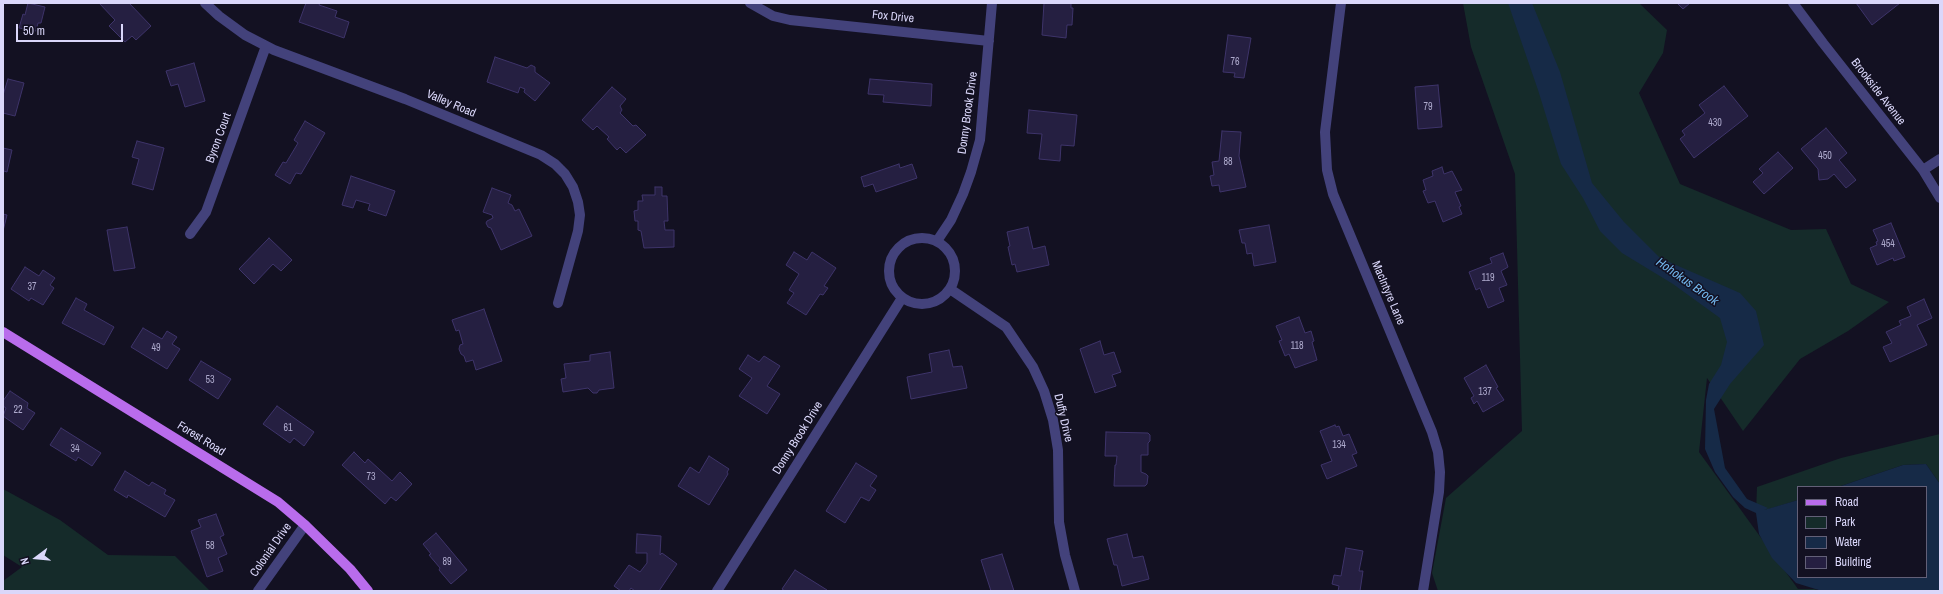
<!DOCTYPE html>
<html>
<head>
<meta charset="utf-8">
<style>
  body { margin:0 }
  #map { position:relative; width:1943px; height:594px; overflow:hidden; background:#131122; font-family:"Archivo Narrow",sans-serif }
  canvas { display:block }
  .frame { position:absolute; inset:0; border:4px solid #dad7fa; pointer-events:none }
  .legend { position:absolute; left:1797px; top:486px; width:130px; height:92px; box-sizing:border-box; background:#131122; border:1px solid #636078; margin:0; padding:5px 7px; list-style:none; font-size:12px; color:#dad7fa }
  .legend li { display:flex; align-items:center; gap:8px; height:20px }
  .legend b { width:20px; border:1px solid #636078 }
  .north { position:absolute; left:16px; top:538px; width:40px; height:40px; -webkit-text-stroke:3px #131122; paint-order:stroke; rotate:254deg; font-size:11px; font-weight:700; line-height:16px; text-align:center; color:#dad7fa }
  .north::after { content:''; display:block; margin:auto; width:14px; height:18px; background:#dad7fa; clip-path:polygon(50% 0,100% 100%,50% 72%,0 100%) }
  .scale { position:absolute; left:16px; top:24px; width:107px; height:18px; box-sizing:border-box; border:2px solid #dad7fa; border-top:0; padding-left:5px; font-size:12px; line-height:14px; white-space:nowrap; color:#dad7fa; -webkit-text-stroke:3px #131122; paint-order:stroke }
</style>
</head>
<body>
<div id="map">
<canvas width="1943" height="594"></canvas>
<div class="frame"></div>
<ul class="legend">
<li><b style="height:5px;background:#b96cec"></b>Road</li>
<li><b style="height:11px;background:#152b2a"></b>Park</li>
<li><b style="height:11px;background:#162a47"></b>Water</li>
<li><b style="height:11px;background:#251f41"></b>Building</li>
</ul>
<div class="north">N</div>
<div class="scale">50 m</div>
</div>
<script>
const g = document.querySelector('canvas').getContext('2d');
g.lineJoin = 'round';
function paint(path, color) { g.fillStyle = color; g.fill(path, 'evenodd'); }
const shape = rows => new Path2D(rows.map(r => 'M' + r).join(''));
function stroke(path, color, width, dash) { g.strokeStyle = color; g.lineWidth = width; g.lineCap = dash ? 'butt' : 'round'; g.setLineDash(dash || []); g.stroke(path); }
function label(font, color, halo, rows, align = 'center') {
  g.font = font + ' "Archivo Narrow",sans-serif'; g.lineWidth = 3; g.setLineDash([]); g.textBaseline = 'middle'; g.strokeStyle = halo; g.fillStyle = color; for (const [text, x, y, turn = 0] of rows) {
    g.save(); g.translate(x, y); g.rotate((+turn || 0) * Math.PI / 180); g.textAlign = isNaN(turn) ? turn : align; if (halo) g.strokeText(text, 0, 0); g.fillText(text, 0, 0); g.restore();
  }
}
const green = shape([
  [1463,3,1639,3,1667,30,1663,53,1639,93,1680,184,1791,230,1826,229,1851,284,1889,302,1848,331,1800,359,1743,431,1707,378,1699,452,1798,589,1814,589,1822,591,1438,591,1432,573,1446,498,1522,431,1515,174,1471,47],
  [1940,434,1940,484,1926,464,1903,465,1838,487,1798,487,1798,500,1756,513,1757,487,1841,458],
  [3,489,60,520,108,555,175,556,210,591,3,591,3,581,22,567,3,555]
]);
const water = shape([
  [1508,3,1532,3,1560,72,1592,183,1624,222,1660,258,1740,293,1756,311,1764,345,1730,384,1714,409,1725,468,1747,499,1768,508,1764,510,1798,500,1798,577,1926,577,1926,487,1838,487,1903,465,1926,464,1940,484,1940,591,1822,591,1796,583,1772,558,1759,534,1756,513,1745,508,1733,497,1715,472,1705,449,1706,400,1709,384,1721,365,1727,342,1720,318,1673,284,1622,253,1600,231,1583,198,1561,164,1538,90]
]);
const building = shape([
  [28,3,45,7,41,23,38,23,36,31,19,28,23,14,25,15,28,3],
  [99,3,129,3,151,26,136,40,132,36,125,42,109,26,115,20,99,3],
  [306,3,320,3,319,5,337,11,335,17,349,22,344,38,299,22,306,3],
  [1044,3,1071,3,1071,8,1073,8,1072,25,1067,25,1066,38,1042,35,1044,3],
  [1677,3,1690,3,1683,9,1677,3],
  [1856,3,1900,3,1872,25,1856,3],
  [1228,35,1251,38,1244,78,1234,77,1235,73,1223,72,1228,35],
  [495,57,527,68,531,65,535,67,535,72,550,83,535,101,524,92,525,89,520,87,518,93,487,82,495,57],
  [194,63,205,101,185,107,178,84,171,86,166,71,194,63],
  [8,79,24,83,15,116,3,113,3,95,8,79],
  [870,79,932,84,931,106,883,102,884,95,868,94,870,79],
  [1438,85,1442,127,1418,129,1415,87,1438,85],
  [1724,86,1748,116,1694,158,1680,139,1685,135,1682,131,1705,113,1699,105,1724,86],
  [612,87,626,99,620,106,622,110,620,113,633,126,636,125,646,135,626,153,620,147,617,150,607,139,609,137,597,126,593,130,582,120,612,87],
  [1029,110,1077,115,1074,146,1061,145,1060,161,1039,159,1042,134,1027,133,1029,110],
  [305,121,325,133,301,174,296,173,290,184,275,175,283,162,286,163,298,143,294,140,305,121],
  [1826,128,1847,153,1839,160,1856,180,1846,188,1834,174,1828,179,1819,180,1818,169,1801,149,1826,128],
  [1222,131,1241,132,1239,156,1246,187,1220,192,1219,185,1212,186,1210,176,1214,175,1212,162,1219,161,1222,131],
  [137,141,164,148,153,190,132,184,139,159,132,157,137,141],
  [3,148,12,150,7,172,4,171,3,175,3,148],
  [1778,152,1793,168,1764,194,1753,182,1763,173,1759,169,1778,152],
  [899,164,900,168,912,164,917,178,876,192,873,184,864,187,861,177,899,164],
  [1442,167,1444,174,1452,171,1462,190,1455,192,1461,206,1459,207,1462,214,1443,222,1435,201,1428,203,1423,191,1426,190,1423,180,1433,176,1432,171,1442,167],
  [351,176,395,191,386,216,368,210,370,204,356,200,353,208,342,205,351,176],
  [655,187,662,187,662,196,667,196,668,221,664,221,665,230,674,230,674,247,644,248,641,231,638,230,638,221,635,221,634,211,638,210,638,201,643,201,642,195,655,195,655,187],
  [492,188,511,195,508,203,512,205,515,211,519,209,532,236,501,250,491,228,488,227,486,223,487,221,493,218,492,215,483,212,492,188],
  [3,214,7,215,3,231,3,214],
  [1891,223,1905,257,1894,261,1893,258,1877,265,1870,248,1877,245,1876,242,1878,241,1873,230,1891,223],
  [1269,225,1276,262,1254,266,1252,253,1247,254,1245,243,1242,243,1239,230,1269,225],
  [127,227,135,268,114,271,107,230,127,227],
  [1028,227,1033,249,1045,246,1049,265,1017,272,1015,264,1012,265,1008,247,1010,246,1007,232,1028,227],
  [269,238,292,260,281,271,273,264,254,284,239,269,269,238],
  [794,252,807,260,812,252,836,268,824,286,828,288,823,295,820,294,806,315,787,303,794,293,789,290,799,274,786,265,794,252],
  [1503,253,1508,267,1501,271,1507,285,1499,288,1504,301,1488,308,1480,288,1476,290,1469,272,1492,263,1490,258,1503,253],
  [25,267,39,276,43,270,55,278,50,285,54,288,43,305,31,298,29,301,11,289,25,267],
  [76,298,87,304,84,310,114,327,104,345,62,323,76,298],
  [1924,299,1932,318,1917,325,1927,345,1890,362,1883,347,1892,343,1886,332,1901,325,1899,321,1911,316,1907,307,1924,299],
  [484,309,502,361,476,370,473,360,466,362,464,356,461,354,459,349,460,345,463,344,459,330,456,331,452,320,484,309],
  [1299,317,1305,333,1311,331,1314,341,1312,342,1317,360,1295,368,1289,354,1285,356,1279,341,1282,340,1276,326,1299,317],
  [143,328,162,339,167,331,177,337,172,344,180,349,167,369,131,347,143,328],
  [1100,341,1104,355,1114,352,1121,372,1112,375,1116,386,1095,393,1080,349,1100,341],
  [949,350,953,367,962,366,967,388,911,399,907,377,932,372,929,354,949,350],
  [610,352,614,388,599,390,597,393,593,393,588,388,563,392,561,379,566,378,564,364,590,361,590,355,610,352],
  [748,355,759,362,764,356,780,366,767,386,780,394,767,414,739,396,752,378,739,369,748,355],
  [201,361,231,379,218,399,189,380,201,361],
  [1486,365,1498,387,1496,388,1504,400,1483,412,1477,401,1474,404,1471,398,1474,396,1464,378,1486,365],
  [10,391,28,403,27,408,35,413,23,430,3,416,6,408,3,406,3,401,10,391],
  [277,406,314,432,304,446,294,438,290,443,263,424,277,406],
  [1335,425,1336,427,1339,426,1343,436,1349,434,1357,453,1352,455,1357,466,1327,479,1321,465,1332,461,1320,431,1335,425],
  [61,428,101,453,92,466,78,457,76,461,50,445,61,428],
  [1106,432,1148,433,1150,435,1150,441,1148,443,1148,455,1141,455,1141,472,1146,474,1148,476,1147,484,1145,486,1114,486,1115,465,1116,465,1117,456,1105,456,1106,432],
  [354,452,365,463,368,459,392,481,400,472,412,484,396,501,391,497,385,504,342,465,354,452],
  [709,456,729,469,727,472,728,474,709,505,678,486,690,467,699,473,709,456],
  [856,463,877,476,870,486,876,490,869,501,861,497,845,523,826,511,856,463],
  [125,471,149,486,152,482,166,490,164,494,175,500,165,517,128,495,127,498,114,490,125,471],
  [216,514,224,535,220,537,227,554,218,558,223,571,207,577,191,531,201,527,198,520,216,514],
  [436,533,467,570,451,584,439,570,440,568,429,555,431,554,423,544,436,533],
  [637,534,661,536,660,555,662,553,677,564,659,591,635,591,631,588,629,591,621,591,614,586,629,565,640,572,647,563,647,553,636,553,637,534],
  [1127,534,1133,558,1143,556,1149,579,1122,586,1117,565,1114,565,1107,539,1127,534],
  [1346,548,1363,551,1359,571,1363,571,1360,591,1338,591,1339,586,1332,584,1334,575,1341,576,1346,548],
  [1002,554,1014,591,991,591,981,560,1002,554],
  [795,570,827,590,827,591,785,591,782,589,795,570]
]);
const minor = shape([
  [205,3,219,16,245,35,274,50,405,99,541,155,555,164,565,174,573,187,578,202,580,215,578,231,558,303],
  [750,3,773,16,790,20,989,41],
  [1341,3,1325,132,1327,170,1333,194,1432,432,1438,452,1440,472,1439,492,1423,591],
  [1793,3,1823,43,1923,170,1940,198],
  [1923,170,1940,159],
  [190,234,206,212,266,46],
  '889 271a33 33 0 1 1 66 0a33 33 0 1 1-66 0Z',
  [937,241,951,220,963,194,971,172,980,140,992,3],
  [950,289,1006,327,1033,367,1044,391,1053,420,1058,450,1059,522,1065,555,1075,591],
  [258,591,305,525],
  [717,591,902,298]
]);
const major = shape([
  [3,332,278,502,305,525,350,569,368,591]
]);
const numberNames = [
  ["76",1235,62],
  ["79",1428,107],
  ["430",1715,123],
  ["450",1825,156],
  ["88",1228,162],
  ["454",1888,244],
  ["119",1488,278],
  ["37",32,287],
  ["118",1297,346],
  ["49",156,348],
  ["53",210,380],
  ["137",1485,392],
  ["22",18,410],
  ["61",288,428],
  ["134",1339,445],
  ["34",75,449],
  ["73",371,477],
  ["58",210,546],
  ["89",447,562]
];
const streetNames = [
  ["Fox Drive",893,17,6],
  ["Brookside Avenue",1878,92,52],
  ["Valley Road",451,104,23],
  ["Donny Brook Drive",968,113,-82],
  ["Byron Court",219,138,-70],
  ["MacIntyre Lane",1388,293,67],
  ["Duffy Drive",1063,418,77],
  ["Donny Brook Drive",798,438,-58],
  ["Forest Road",201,439,32],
  ["Colonial Drive",271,550,-55]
];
const waterNames = [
  ["Hohokus Brook",1687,282,35]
];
paint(green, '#152b2a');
paint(water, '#162a47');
paint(building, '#251f41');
stroke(building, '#3e346a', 1);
stroke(minor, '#43427b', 10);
stroke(major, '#b96cec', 10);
label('10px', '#ada9cc', null, numberNames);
label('12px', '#dad7fa', '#131122', streetNames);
label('italic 13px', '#72b7ed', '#131122', waterNames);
</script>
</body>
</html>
